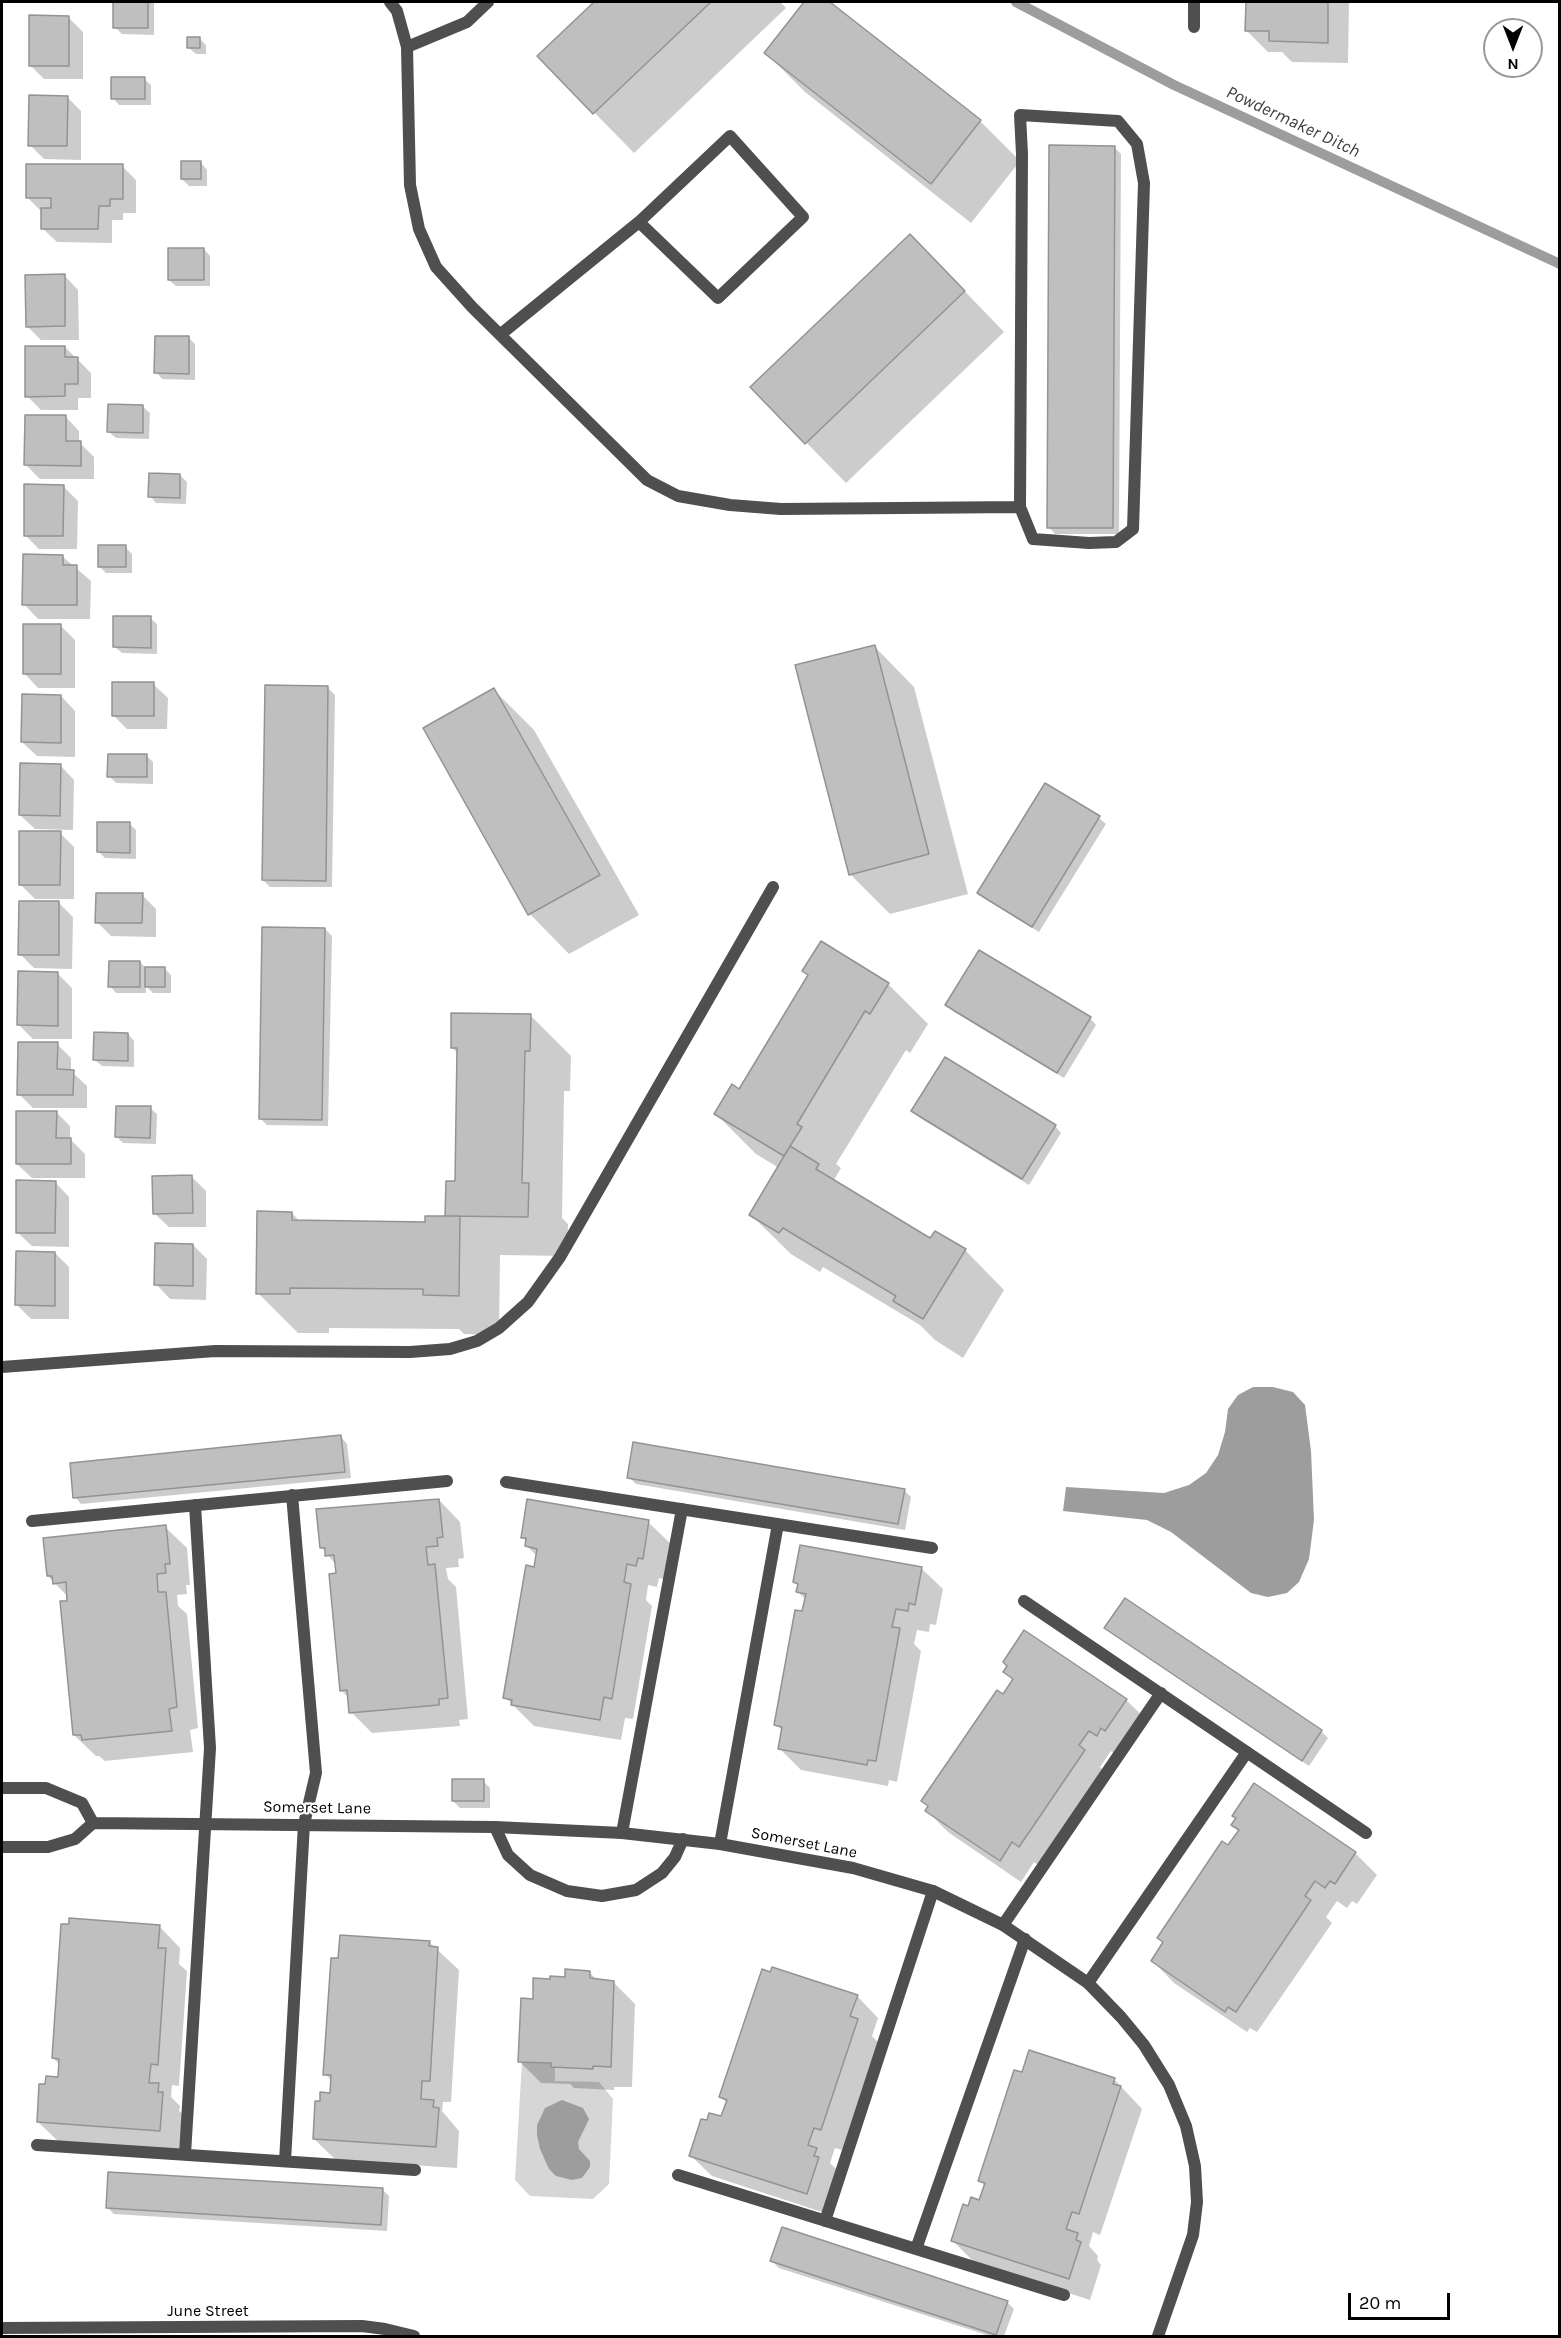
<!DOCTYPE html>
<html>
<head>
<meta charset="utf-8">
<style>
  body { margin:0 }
  #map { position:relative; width:1561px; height:2338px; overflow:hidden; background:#fff; font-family:Karla,sans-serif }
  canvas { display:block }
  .frame { position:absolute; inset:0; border:3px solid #000; pointer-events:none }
  .north { position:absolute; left:1483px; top:18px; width:60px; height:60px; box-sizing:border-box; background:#fff; border:2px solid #999; border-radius:50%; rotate:180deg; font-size:16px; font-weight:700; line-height:24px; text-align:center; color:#000 }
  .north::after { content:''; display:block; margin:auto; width:21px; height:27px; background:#000; clip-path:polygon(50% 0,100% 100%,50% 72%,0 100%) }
  .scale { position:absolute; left:1348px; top:2293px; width:102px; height:27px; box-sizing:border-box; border:3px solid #000; border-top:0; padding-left:8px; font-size:18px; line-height:21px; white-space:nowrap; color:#000; -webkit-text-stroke:4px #fff; paint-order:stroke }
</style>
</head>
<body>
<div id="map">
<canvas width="1561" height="2338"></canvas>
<div class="frame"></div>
<div class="north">N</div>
<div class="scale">20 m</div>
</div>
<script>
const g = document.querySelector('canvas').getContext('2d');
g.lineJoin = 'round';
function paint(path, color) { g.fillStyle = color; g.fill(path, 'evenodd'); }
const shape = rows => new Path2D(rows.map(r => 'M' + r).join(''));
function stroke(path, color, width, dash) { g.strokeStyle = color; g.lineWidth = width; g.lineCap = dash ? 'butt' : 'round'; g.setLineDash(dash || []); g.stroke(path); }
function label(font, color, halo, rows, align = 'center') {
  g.font = font + ' Karla,sans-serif'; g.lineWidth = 4.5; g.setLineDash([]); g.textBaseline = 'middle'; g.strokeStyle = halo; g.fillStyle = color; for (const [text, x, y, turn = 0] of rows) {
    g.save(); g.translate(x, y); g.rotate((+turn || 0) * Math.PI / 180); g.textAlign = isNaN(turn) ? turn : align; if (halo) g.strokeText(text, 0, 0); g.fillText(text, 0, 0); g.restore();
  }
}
const green = shape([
  [522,2062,551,2063,551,2067,555,2067,555,2081,599,2082,613,2099,609,2184,593,2199,530,2196,515,2180]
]);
const water = shape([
  [1253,1387,1273,1387,1293,1392,1305,1405,1311,1451,1314,1520,1309,1559,1299,1582,1287,1593,1268,1597,1251,1593,1171,1532,1147,1520,1063,1511,1066,1487,1164,1493,1189,1485,1206,1473,1218,1455,1225,1432,1228,1409,1238,1395],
  [562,2100,583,2108,589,2119,578,2142,579,2149,590,2161,590,2167,582,2178,572,2180,556,2176,549,2169,540,2149,537,2135,537,2125,545,2108]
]);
const shadow = shape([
  [115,2,152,2,154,3,154,35,122,34,115,27],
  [596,2,780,2,786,8,634,153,539,56],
  [806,2,828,2,980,121,1020,161,971,223,805,92,766,53],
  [1247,2,1349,2,1348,63,1292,62,1282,52,1268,52,1247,31],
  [68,17,83,32,83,79,44,79,30,65],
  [199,38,206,45,206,54,196,54,189,48],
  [144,79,151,85,151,105,119,105,113,98],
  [67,97,81,111,81,160,44,159,30,145],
  [1114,147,1121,154,1119,534,1055,534,1049,527],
  [201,163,207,170,207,186,189,186,182,179],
  [122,166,136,180,136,213,123,213,123,220,112,220,112,243,57,242,42,228,41,211,27,197],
  [204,249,210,256,210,286,176,286,169,280],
  [64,275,78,290,79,340,41,340,27,326],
  [950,276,1004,332,846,483,752,387],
  [189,338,195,344,195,380,162,379,156,372],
  [65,347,91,373,91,398,78,398,78,410,41,410,27,396],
  [143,407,150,413,149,439,116,438,109,432],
  [65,416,79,431,79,442,94,457,94,479,40,479,26,465],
  [180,475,187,482,186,504,156,503,150,496],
  [63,486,78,501,77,549,39,549,25,535],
  [125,547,132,554,132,573,106,573,99,566],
  [62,556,91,581,90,619,38,619,24,604],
  [150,618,157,624,157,654,122,653,115,647],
  [61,626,75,640,75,688,38,688,24,673],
  [875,647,914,687,968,894,890,914,850,874],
  [153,684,168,698,167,729,127,729,113,715],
  [328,688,335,695,332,887,270,887,263,880],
  [494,690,534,730,639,915,569,954,530,914],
  [61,696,75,711,75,757,37,756,22,742],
  [147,756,153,762,153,784,116,783,109,776],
  [60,765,74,780,73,830,35,829,20,815],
  [1045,785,1099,818,1106,824,1039,932,985,899,979,893],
  [130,824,136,830,136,859,105,858,99,852],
  [60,833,74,847,74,899,35,899,20,884],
  [142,895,156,909,156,937,111,936,97,922],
  [59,903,73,917,72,969,34,968,20,954],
  [325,929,332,936,328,1126,267,1125,260,1118],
  [140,962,146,968,164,968,171,975,171,993,153,993,146,986,146,993,116,993,110,986],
  [804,971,888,984,928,1024,910,1053,906,1050,836,1164,841,1168,834,1180,931,1240,965,1250,1004,1290,963,1358,935,1340,920,1325,823,1267,820,1272,791,1254,751,1215,779,1168,756,1154,716,1114,740,1091,809,976],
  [58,974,72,988,72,1039,33,1039,19,1025],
  [947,1005,1090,1018,1096,1025,1064,1078,954,1012],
  [531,1016,571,1056,570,1091,564,1091,562,1218,568,1224,567,1256,500,1255,499,1335,464,1334,459,1329,329,1328,329,1333,298,1333,258,1293,292,1213,300,1222,427,1224,447,1218,456,1182,459,1054,452,1048],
  [128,1034,134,1041,134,1067,102,1066,95,1060],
  [57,1044,71,1058,71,1071,87,1086,87,1108,33,1108,19,1094],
  [150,1108,157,1114,156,1144,123,1143,116,1136],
  [913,1111,1055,1126,1061,1133,1029,1185,920,1118],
  [56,1112,70,1126,70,1139,85,1154,85,1178,32,1178,17,1164],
  [192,1177,206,1191,206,1227,169,1227,154,1213],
  [55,1182,69,1197,69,1247,32,1246,17,1232],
  [193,1245,207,1259,206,1300,170,1299,156,1284],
  [55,1253,69,1267,69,1319,31,1319,17,1305],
  [341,1437,347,1444,351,1478,81,1504,75,1497],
  [629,1477,904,1490,911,1497,905,1530,636,1484],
  [439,1500,460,1522,464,1558,458,1559,459,1567,446,1568,448,1579,456,1587,468,1719,459,1720,460,1726,372,1733,351,1712,349,1698,341,1690,337,1566,321,1547],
  [648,1522,670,1543,664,1579,659,1578,657,1587,648,1585,646,1600,652,1606,633,1719,625,1718,621,1740,534,1726,505,1697,537,1556,527,1546,527,1542,522,1537],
  [165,1527,187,1548,190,1585,186,1585,187,1594,177,1595,178,1606,187,1614,198,1728,190,1730,193,1752,105,1761,99,1756,96,1756,74,1735,68,1597,48,1576],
  [921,1568,943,1589,936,1625,930,1624,929,1632,917,1630,914,1644,921,1651,897,1782,889,1780,888,1786,801,1770,780,1749,783,1731,776,1725,806,1600,798,1592,799,1586,795,1582],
  [1106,1628,1321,1731,1328,1738,1309,1766,1113,1634],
  [1025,1632,1126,1700,1148,1721,1118,1756,1111,1751,1100,1767,1105,1772,1041,1867,1034,1862,1021,1882,948,1832,927,1811,929,1807,923,1801,1014,1681,1005,1672],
  [483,1781,490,1788,490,1808,460,1808,453,1801],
  [1254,1785,1355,1853,1377,1875,1357,1904,1352,1901,1347,1908,1337,1901,1326,1917,1332,1923,1257,2032,1250,2028,1247,2032,1174,1983,1153,1961,1164,1944,1159,1938,1240,1832,1233,1825],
  [159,1926,180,1948,179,1964,187,1971,179,2086,172,2085,171,2097,180,2106,179,2111,184,2115,181,2151,60,2143,38,2122,47,2086,59,2079,60,2065,53,2058],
  [429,1942,459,1970,451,2102,443,2102,442,2111,459,2131,457,2168,336,2160,314,2139,321,2103,331,2094,332,2081,325,2074],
  [589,1972,597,1980,614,1983,635,2004,632,2087,614,2087,614,2090,574,2088,570,2084,541,2083,520,2062,551,1981],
  [857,1996,878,2018,872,2036,878,2042,842,2150,835,2148,830,2163,837,2170,828,2214,712,2176,690,2155,722,2118,727,2103,721,2097],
  [1023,2074,1114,2079,1142,2109,1100,2235,1093,2232,1089,2246,1098,2256,1097,2260,1101,2265,1090,2300,974,2262,953,2241,969,2208,980,2202,986,2187,980,2181],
  [382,2189,389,2196,387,2231,114,2214,108,2208],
  [772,2261,1007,2302,1014,2309,1004,2336,990,2336,779,2268]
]);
const stream = shape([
  [1016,2,1174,85,1560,264]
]);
const building = shape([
  [113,2,148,2,148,28,113,28,113,2],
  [594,2,711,2,593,114,537,56,594,2],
  [804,2,830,2,981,120,931,184,764,53,804,2],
  [1246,2,1328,2,1328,43,1269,41,1269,31,1245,31,1246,2],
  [29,15,69,16,69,66,29,66,29,15],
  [187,37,200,37,200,48,187,48,187,37],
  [111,77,145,77,145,99,111,99,111,77],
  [29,95,68,96,67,146,28,146,29,95],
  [1049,145,1115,146,1113,528,1047,528,1049,145],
  [181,161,201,161,201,179,181,179,181,161],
  [26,164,123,164,123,199,110,199,110,206,99,206,98,229,41,229,41,208,51,208,51,198,26,198,26,164],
  [910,234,965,291,805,444,750,387,910,234],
  [168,248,204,248,204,280,168,280,168,248],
  [65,274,65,326,26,327,25,275,65,274],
  [155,336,189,336,189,374,154,373,155,336],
  [25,346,65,346,65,357,78,357,78,384,65,384,65,396,25,397,25,346],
  [108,404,143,405,143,433,107,432,108,404],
  [25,415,66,415,66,441,81,441,81,466,24,465,25,415],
  [149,473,180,474,180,498,148,497,149,473],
  [24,484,64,485,63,536,24,536,24,484],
  [98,545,126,545,126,567,98,567,98,545],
  [23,554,63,555,63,565,77,565,77,605,22,605,23,554],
  [113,616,151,616,151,648,113,647,113,616],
  [23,624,61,624,61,674,23,674,23,624],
  [875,645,929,854,849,875,795,665,875,645],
  [112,682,154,682,154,716,112,716,112,682],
  [265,685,328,686,326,881,262,880,265,685],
  [494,688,600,875,528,915,423,728,494,688],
  [22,694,61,695,61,743,21,742,22,694],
  [108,754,147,754,147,777,107,777,108,754],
  [20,763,61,764,60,816,19,815,20,763],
  [1045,783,1100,816,1032,927,977,893,1045,783],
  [97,822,130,822,130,853,97,852,97,822],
  [19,831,61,831,60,885,19,885,19,831],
  [96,893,143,893,142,923,95,923,96,893],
  [19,901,59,901,59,955,18,955,19,901],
  [262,927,325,928,322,1120,259,1119,262,927],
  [821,941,889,983,870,1014,865,1011,797,1124,802,1127,784,1156,714,1114,732,1084,739,1089,808,975,802,971,821,941],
  [979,950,1091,1017,1057,1073,945,1005,979,950],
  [109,961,140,961,140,987,108,987,109,961],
  [145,967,165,967,165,987,145,987,145,967],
  [18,971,58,972,58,1026,17,1025,18,971],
  [451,1013,531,1014,530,1051,525,1051,522,1183,529,1183,528,1217,445,1216,446,1181,455,1181,457,1048,451,1048,451,1013],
  [94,1032,128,1033,128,1061,93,1060,94,1032],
  [18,1042,58,1042,57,1069,74,1070,73,1095,17,1095,18,1042],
  [945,1057,1056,1125,1022,1179,911,1111,945,1057],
  [116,1106,151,1106,150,1138,115,1137,116,1106],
  [16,1111,57,1111,56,1138,71,1138,71,1164,16,1164,16,1111],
  [790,1146,819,1164,816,1169,930,1238,935,1231,966,1249,923,1319,893,1301,896,1296,783,1228,779,1233,749,1215,790,1146],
  [192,1175,193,1213,153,1214,152,1176,192,1175],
  [16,1180,56,1181,55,1233,16,1233,16,1180],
  [257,1211,292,1212,292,1220,425,1222,425,1216,460,1216,459,1296,423,1295,423,1289,290,1288,290,1294,256,1294,257,1211],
  [155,1243,193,1244,193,1286,154,1285,155,1243],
  [16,1251,55,1252,55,1306,15,1305,16,1251],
  [341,1435,345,1472,73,1498,70,1463,341,1435],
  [633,1442,905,1489,898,1524,627,1478,633,1442],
  [439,1499,443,1537,437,1538,438,1546,426,1547,428,1565,435,1564,448,1698,439,1699,439,1705,349,1713,347,1690,340,1691,329,1574,336,1573,334,1555,325,1556,325,1548,320,1548,316,1509,439,1499],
  [527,1499,649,1520,643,1559,638,1558,636,1566,627,1564,624,1582,631,1584,612,1699,604,1697,600,1720,511,1705,512,1700,503,1698,526,1565,534,1567,537,1549,525,1546,526,1538,521,1538,527,1499],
  [166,1525,170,1564,165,1564,166,1573,157,1574,158,1592,166,1592,177,1707,169,1709,172,1731,82,1740,81,1735,73,1735,60,1601,67,1601,66,1582,53,1584,52,1576,47,1576,43,1538,166,1525],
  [800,1545,922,1567,915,1605,909,1603,908,1611,896,1609,892,1627,900,1628,876,1761,868,1760,867,1765,778,1749,782,1727,774,1725,795,1610,802,1611,806,1594,796,1592,798,1584,793,1582,800,1545],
  [1125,1598,1322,1730,1302,1761,1104,1628,1125,1598],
  [1024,1630,1127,1699,1105,1731,1101,1728,1097,1736,1089,1731,1079,1745,1085,1750,1019,1847,1012,1842,1000,1861,925,1811,928,1806,921,1801,997,1690,1003,1694,1013,1679,1003,1672,1007,1666,1003,1662,1024,1630],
  [452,1779,484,1779,484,1801,452,1801,452,1779],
  [1254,1783,1356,1852,1335,1884,1330,1881,1325,1888,1315,1881,1305,1896,1311,1900,1236,2012,1228,2007,1225,2012,1151,1961,1163,1942,1157,1938,1222,1841,1228,1845,1239,1830,1231,1825,1236,1818,1232,1816,1254,1783],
  [69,1918,160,1925,158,1948,166,1948,158,2065,151,2064,149,2083,159,2083,158,2092,163,2092,160,2131,37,2122,39,2084,45,2084,46,2076,58,2077,59,2059,52,2058,61,1924,69,1924,69,1918],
  [340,1935,430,1941,429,1946,438,1947,430,2081,422,2081,421,2099,434,2100,433,2107,439,2108,436,2147,313,2139,315,2101,320,2101,320,2092,330,2093,331,2075,323,2075,331,1958,338,1958,340,1935],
  [772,1967,858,1995,850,2016,858,2019,821,2130,814,2128,808,2145,817,2148,814,2156,819,2157,807,2194,689,2156,701,2119,707,2120,709,2113,721,2116,727,2100,719,2097,762,1969,770,1972,772,1967],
  [565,1969,590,1971,590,1978,614,1981,611,2067,593,2066,593,2069,551,2067,551,2063,518,2062,521,1998,533,1999,533,1978,550,1979,550,1976,565,1977,565,1969],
  [1029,2050,1115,2078,1113,2084,1121,2086,1079,2214,1072,2212,1066,2229,1078,2233,1076,2240,1081,2242,1069,2279,951,2241,963,2204,968,2206,971,2197,979,2200,985,2183,978,2181,1014,2070,1022,2072,1029,2050],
  [108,2172,383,2188,381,2225,106,2208,108,2172],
  [782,2227,1008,2301,996,2335,770,2261,782,2227]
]);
const lane = shape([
  [390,2,397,11,407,47,410,185,419,229,436,267,472,307,647,480,678,496,730,505,781,509,1020,507,1022,154,1020,115,1118,121,1137,144,1144,183,1133,529,1116,542,1089,543,1033,539,1020,507],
  [407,47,467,22,488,2],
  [501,334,639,222,730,136,803,217,718,298,639,222],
  [506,1482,932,1548],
  [32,1521,447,1481],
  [1024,1601,1366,1833],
  [495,1827,508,1855,530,1875,567,1891,602,1896,636,1890,662,1873,675,1857,683,1839],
  [622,1833,682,1509],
  [720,1844,778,1524],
  [1003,1925,1161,1693],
  [1088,1983,1247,1752],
  [37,2145,415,2170],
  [185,2154,210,1748,195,1505],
  [285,2161,304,1824,316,1773,292,1495],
  [678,2175,1064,2295],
  [825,2221,933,1891],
  [916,2249,1025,1939]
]);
const street = shape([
  [1194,27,1194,2],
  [2,1367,215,1351,410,1352,450,1349,477,1341,499,1328,528,1302,560,1257,773,887],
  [2,1788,46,1788,82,1803,93,1823],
  [2,1847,48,1847,75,1839,93,1823,495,1827,622,1833,720,1844,853,1868,933,1891,1003,1925,1088,1983,1121,2017,1144,2045,1169,2085,1186,2126,1195,2166,1197,2202,1193,2235,1158,2336],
  [2,2328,362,2326,385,2329,414,2336]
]);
const streetNames = [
  ["Somerset Lane",317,1808,1],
  ["Somerset Lane",804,1843,11],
  ["June Street",208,2311]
];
const waterNames = [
  ["Powdermaker Ditch",1293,122,25]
];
paint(green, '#d6d6d6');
paint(water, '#9d9d9d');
paint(shadow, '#0003');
stroke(stream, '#9d9d9d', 10);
paint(building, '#bfbfbf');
stroke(building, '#939393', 1.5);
stroke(lane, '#4f4f4f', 12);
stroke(street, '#4f4f4f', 12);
label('16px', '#000', '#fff', streetNames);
label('italic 18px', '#3e3e3e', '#fff', waterNames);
</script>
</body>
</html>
